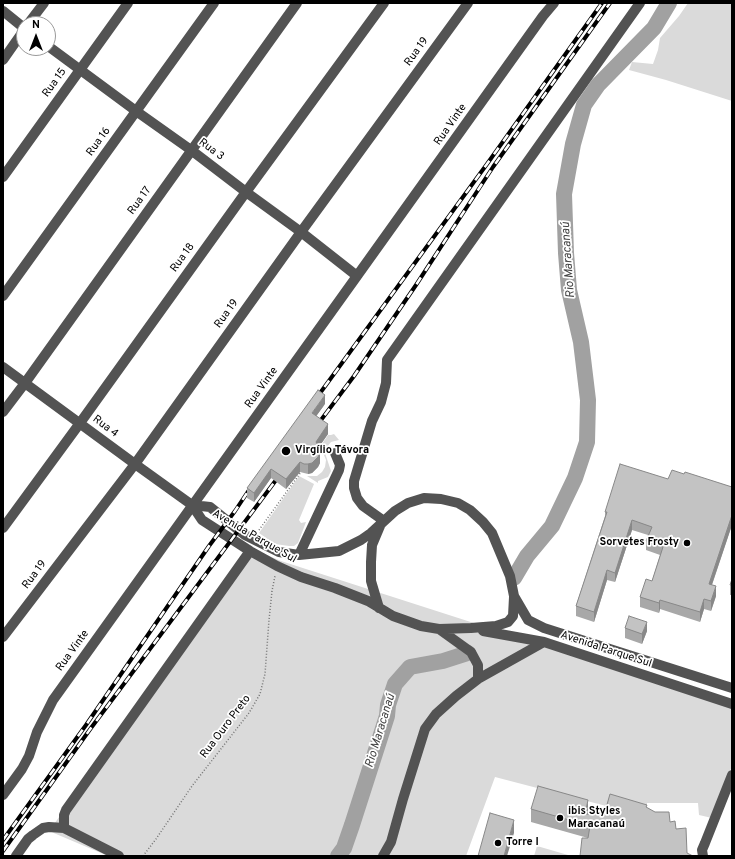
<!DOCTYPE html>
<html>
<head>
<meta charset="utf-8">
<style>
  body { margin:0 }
  #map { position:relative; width:735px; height:859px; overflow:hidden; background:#fff; font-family:Overpass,sans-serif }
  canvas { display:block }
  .frame { position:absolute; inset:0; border:4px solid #000; pointer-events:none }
  .north { position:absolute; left:16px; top:16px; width:40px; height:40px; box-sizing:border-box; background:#fff; border:1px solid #999; border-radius:50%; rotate:0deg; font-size:11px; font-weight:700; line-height:16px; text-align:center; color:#000 }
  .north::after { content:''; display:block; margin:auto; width:14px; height:18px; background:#000; clip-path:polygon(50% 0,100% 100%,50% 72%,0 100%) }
</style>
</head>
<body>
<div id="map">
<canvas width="735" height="859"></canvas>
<div class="frame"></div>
<div class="north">N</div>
</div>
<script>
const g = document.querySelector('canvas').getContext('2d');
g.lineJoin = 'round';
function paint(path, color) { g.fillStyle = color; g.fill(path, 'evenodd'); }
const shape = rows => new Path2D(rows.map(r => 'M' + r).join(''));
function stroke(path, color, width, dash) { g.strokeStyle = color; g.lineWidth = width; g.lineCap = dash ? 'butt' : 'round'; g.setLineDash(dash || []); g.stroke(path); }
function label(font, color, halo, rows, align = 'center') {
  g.font = font + ' Overpass,sans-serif'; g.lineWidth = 3.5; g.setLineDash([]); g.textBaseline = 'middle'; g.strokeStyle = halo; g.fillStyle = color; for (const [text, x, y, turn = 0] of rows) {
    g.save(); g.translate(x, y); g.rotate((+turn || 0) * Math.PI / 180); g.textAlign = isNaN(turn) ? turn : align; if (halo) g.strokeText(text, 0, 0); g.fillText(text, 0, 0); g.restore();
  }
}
const green = shape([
  [688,3,732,3,732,101,666,80,629,70,632,62,653,64,658,50,660,38,679,16],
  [334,434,339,440,331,442,327,447,325,453,331,471,328,477,318,481,318,483,307,476,317,476,322,472,325,467,326,460,324,455,320,447,328,435,331,435],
  [299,476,314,484,299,520,301,523,306,522,298,543,294,546,289,546,275,544,259,533],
  [253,549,281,561,732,706,732,766,712,818,699,815,698,803,647,803,647,817,610,807,495,777,466,856,108,856,49,831],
  [537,846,568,855,567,856,534,856]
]);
const river = shape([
  [514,578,527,556,552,526,575,478,587,442,588,400,581,342,569,290,566,253,564,194,573,144,584,105,598,85,654,28,669,3],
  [338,856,344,848,352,825,387,716,388,705,395,684,410,667,443,661,468,653]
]);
const path = shape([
  [259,530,301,472],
  [143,856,156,839,192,786,249,713,260,694,265,674,269,620,272,591,275,576]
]);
const minor = shape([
  [3,11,24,28],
  [28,24,44,3],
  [48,46,136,111,191,150,246,192,301,232,357,276],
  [3,60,24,30],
  [3,177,128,3],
  [3,296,214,3],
  [3,367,135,464,192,505,202,520,250,551,277,566,301,577,335,588,368,601,393,616,421,626,439,629,471,628,496,626,508,622,513,616,514,597],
  [3,412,25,383,297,3],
  [192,505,210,507,245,535,279,552,299,555,339,551,361,540,371,533,395,511,408,503,424,498,441,499,458,503,470,510,483,522,492,533,510,576,514,596,528,620,544,628,732,688],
  [384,521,363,506,357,498,354,488,354,481,372,421,381,402,386,383,387,360,640,3],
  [3,528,80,423,246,192,384,3],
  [299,555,339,470,340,465,335,453],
  [379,608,371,581,371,562,372,545,380,526],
  [483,631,544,642,732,704],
  [3,637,135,464,301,232,468,3],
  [478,679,544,642],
  [3,795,22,769,29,756,37,732,53,700,357,276,543,16,554,3],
  [64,828,64,815,66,810,250,551],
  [16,856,28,839,33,835,43,828,49,827,64,828,119,856],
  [383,856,391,842,403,799,425,729,436,714,456,696,478,679,478,665,471,652,439,629],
  [703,856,702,850,705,843,732,775]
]);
const rail = shape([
  [315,400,487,164,602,3],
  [315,428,354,376,416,285,493,167,610,3],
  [3,840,86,725,209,546,235,511,253,484],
  [3,851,91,728,282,472]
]);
const wall = shape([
  [325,404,316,416,328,434,319,447,320,463,318,467,312,473,308,474,300,472,286,489,271,478,254,502,247,498,247,488],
  [684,474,732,487,732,525,712,585,716,596,711,611,704,609,700,622,660,609,659,613,640,607,640,597,652,581,660,555,646,550,646,541,648,535,632,530,615,582,607,580,594,622,576,616,576,606,605,516,605,512,668,479],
  [732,579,732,595,730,595,730,585],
  [625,628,647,631,642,644,625,638],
  [647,805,588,838,531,822,531,809,604,815]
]);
const shadedWall = shape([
  [325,395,325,404,312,422,312,413],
  [328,424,328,434,316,451,316,442],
  [320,453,320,463,318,467,312,473,308,474,308,464],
  [300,462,300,472,286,489,286,479],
  [271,469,271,478,254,502,254,493],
  [732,515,732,525,709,593,709,584],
  [632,520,632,530,615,582,615,573],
  [607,570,607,580,594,622,594,612],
  [716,586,716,596,711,611,711,601],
  [704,599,704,609,700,622,700,612],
  [660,600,660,609,659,613,659,603],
  [647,622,647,631,642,644,642,634],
  [588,800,588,813,585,825,585,814],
  [514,820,514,833,507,856,504,856]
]);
const building = shape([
  [318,390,325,395,312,413,328,424,316,442,318,445,320,453,318,457,312,463,308,464,304,464,300,462,286,479,271,469,254,493,247,488,318,390],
  [620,464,668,479,672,470,684,474,685,472,732,487,732,515,709,584,716,586,711,601,704,599,700,612,660,600,659,603,640,597,646,579,652,581,663,547,646,541,652,527,632,520,615,573,607,570,594,612,576,606,607,512,605,512,620,464],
  [732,579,732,585,730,585,732,579],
  [629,616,647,622,642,634,625,628,629,616],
  [538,786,588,800,585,814,604,815,610,794,647,805,646,807,655,812,669,812,670,822,675,821,676,829,686,828,687,853,693,856,580,856,582,838,588,838,590,826,531,809,538,786],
  [490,813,514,820,504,856,478,856,490,813]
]);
const markers = [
  [286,451,5,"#000"],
  [687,543,4,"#000"],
  [560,818,4,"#000"],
  [498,843,4,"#000"]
];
const streetNames = [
  ["Rua 19",417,52,-54],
  ["Rua 15",55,83,-54],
  ["Rua Vinte",451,125,-55],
  ["Rua 16",99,142,-54],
  ["Rua 3",211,150,37],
  ["Rua 17",140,201,-54],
  ["Rua 18",183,258,-54],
  ["Rua 19",227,314,-54],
  ["Rua Vinte",262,388,-54],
  ["Rua 4",105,427,37],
  ["Avenida Parque Sul",254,537,30],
  ["Rua 19",35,575,-53],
  ["Avenida Parque Sul",606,650,18],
  ["Rua Vinte",73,651,-54],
  ["Rua Ouro Preto",226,727,-53]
];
const poiNames = [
  ["Virgílio Távora",295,451],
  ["Sorvetes Frosty",679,543,"right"],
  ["ibis Styles",568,812],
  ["Maracanaú",568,825],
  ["Torre I",506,843]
];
const waterNames = [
  ["Rio Maracanaú",569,260,-94],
  ["Rio Maracanaú",381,731,-73]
];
paint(green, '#dadada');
stroke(river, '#a1a1a1', 16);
stroke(path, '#757575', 1.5, [1, 2]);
stroke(minor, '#535353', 10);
stroke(rail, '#000', 4);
stroke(rail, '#fff', 2.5, [8]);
paint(wall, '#a8a8a8');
paint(shadedWall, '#888');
paint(building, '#c3c3c3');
stroke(building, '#888', 1);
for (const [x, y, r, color] of markers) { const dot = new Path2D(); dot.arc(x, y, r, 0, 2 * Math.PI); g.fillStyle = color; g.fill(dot); stroke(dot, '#fff', 1.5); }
label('11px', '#000', '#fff', streetNames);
label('bold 11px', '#000', '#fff', poiNames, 'left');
label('italic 12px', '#424242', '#fff', waterNames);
</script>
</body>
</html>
